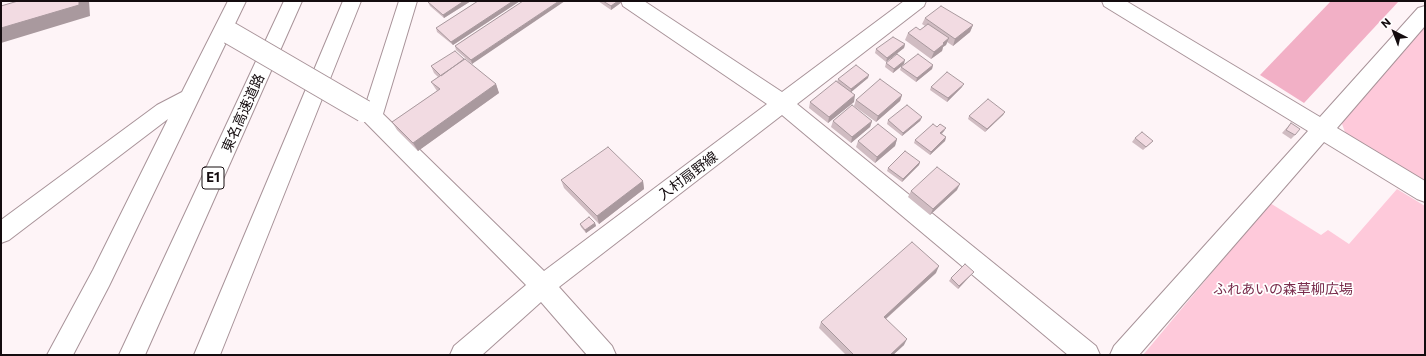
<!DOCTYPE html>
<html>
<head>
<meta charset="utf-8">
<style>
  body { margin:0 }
  #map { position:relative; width:1426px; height:356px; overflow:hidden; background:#fef4f7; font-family:Commissioner,sans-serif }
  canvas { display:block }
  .frame { position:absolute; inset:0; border:2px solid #140c0f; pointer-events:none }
  .north { position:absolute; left:1374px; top:12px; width:40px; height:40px; -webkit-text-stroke:3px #fff; paint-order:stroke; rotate:318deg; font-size:11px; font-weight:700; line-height:16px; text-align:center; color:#140c0f }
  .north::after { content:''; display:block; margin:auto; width:14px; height:18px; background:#140c0f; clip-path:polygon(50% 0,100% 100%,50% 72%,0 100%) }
</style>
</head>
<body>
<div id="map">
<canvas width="1426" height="356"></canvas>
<div class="frame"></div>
<div class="north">N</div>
</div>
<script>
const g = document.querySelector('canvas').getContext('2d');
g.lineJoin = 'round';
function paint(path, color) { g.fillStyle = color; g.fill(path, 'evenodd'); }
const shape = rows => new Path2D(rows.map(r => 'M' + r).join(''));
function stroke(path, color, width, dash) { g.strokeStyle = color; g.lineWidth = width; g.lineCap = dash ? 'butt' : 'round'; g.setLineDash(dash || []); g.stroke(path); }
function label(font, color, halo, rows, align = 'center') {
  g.font = font + ' Commissioner,"Noto Sans JP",sans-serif'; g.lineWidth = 3.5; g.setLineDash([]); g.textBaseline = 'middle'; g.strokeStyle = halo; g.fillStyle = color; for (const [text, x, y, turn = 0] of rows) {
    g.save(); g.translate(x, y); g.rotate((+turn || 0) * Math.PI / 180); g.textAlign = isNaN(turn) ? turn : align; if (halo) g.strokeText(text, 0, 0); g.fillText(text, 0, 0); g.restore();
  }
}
const green = shape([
  [1425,26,1425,185,1347,138,1341,121],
  [1397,189,1425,206,1425,355,1143,355,1270,203,1321,235,1328,230,1349,244]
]);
const forest = shape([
  [1331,1,1399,1,1304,103,1260,75]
]);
const minor = shape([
  [228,1,246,1,109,286,73,355,47,355,93,270,168,119,9,240,1,243,1,220,157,105,182,92,228,1],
  [399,1,417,1,383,114,544,271,767,104,623,6,621,1,644,1,782,92,904,1,926,1,924,6,797,104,1096,346,1100,355,1068,355,782,115,559,287,612,346,616,355,587,355,541,302,482,355,450,355,454,346,526,285,365,122,362,116,399,1],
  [1102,1,1126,1,1320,117,1418,8,1425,6,1425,26,1337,128,1425,181,1425,202,1417,199,1324,142,1139,355,1110,355,1114,346,1308,131,1104,6,1102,1]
]);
const highway = shape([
  [284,1,302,1,145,355,119,355,284,1],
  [343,1,361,1,220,355,194,355,343,1]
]);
const minorBridge = shape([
  [230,33,364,111]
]);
const wall = shape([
  [471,1,444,18,430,6,428,2],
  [478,1,520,1,453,45,437,32,436,28],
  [523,1,472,64,456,50,455,46],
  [598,1,622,1,622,2,611,10],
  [925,18,973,25,970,32,953,46,947,42,946,45,943,47,942,51,931,59,905,40,908,33,920,30,925,26,922,24],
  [905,44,904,48,886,62,875,53,876,49],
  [464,59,496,84,499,93,418,151,397,130,392,122,437,91,431,82,438,77,434,73,431,66],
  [886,63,904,64,893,73,885,67],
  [933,65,932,69,916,82,900,70,901,67],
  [868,78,851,92,854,102,828,123,809,108,810,102,837,82,838,79],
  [931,87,962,87,947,102,930,90],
  [902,95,900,101,876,122,854,106,856,100],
  [1005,112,1003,115,985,132,968,119,969,116],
  [922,117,920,121,902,136,887,124,888,120],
  [833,121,872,121,870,127,851,143,831,127],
  [1291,123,1295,135,1291,139,1282,133],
  [937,127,946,128,942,134,946,137,945,141,930,155,914,143,915,140],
  [1135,138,1153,141,1150,144,1143,150,1132,142],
  [897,139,895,146,875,163,856,147,858,141],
  [920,162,919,165,902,182,887,171,888,168],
  [561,180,643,181,644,189,599,224,564,188],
  [957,190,930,215,908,197,911,191],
  [595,223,596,226,586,233,581,227,580,224],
  [974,272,972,274,958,289,949,281,951,278],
  [936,273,886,319,904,345,893,355,846,355,819,328,821,322]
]);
const shadedWall = shape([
  [79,1,89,1,90,16,1,43,1,28],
  [464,1,471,1,444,18,443,15],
  [513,1,520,1,453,45,451,42],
  [559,1,565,1,472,64,471,60],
  [618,1,622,1,622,2,611,10,611,6],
  [973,25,970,32,953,46,955,39],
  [949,38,946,45,943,47,942,51,931,59,934,52,943,43],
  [905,44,904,48,886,62,887,58],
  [905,60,904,64,893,73,894,69],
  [933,65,932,69,916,82,917,78],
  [869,75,868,78,850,93,851,89],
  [496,84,499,93,418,151,413,143],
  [964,84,962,87,947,102,948,98],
  [855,95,854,102,828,123,829,117],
  [902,95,900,101,876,122,878,116],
  [1005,112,1003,115,985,132,987,129],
  [922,117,920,121,902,136,903,133],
  [872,121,870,127,851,143,852,137],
  [946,128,944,131,939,136,940,133],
  [946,137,945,141,930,155,931,152],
  [897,139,895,146,875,163,877,157],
  [920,162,919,165,902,182,903,179],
  [643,181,644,189,599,224,597,216],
  [960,184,957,190,930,215,933,209],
  [595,223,596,226,586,233,585,230],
  [939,266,936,273,881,323,884,317],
  [974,272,972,274,958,289,959,286],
  [907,339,904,345,893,355,890,355]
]);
const building = shape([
  [18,1,79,1,79,5,1,28,1,6,18,1],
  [430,1,464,1,443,15,428,2,430,1],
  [478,1,513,1,451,42,436,28,478,1],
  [523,1,559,1,471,60,455,46,523,1],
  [603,1,618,1,611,6,603,1],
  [941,6,973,25,955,39,925,18,941,6],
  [928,24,949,38,943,43,944,44,934,52,908,33,916,27,920,30,928,24],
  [893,37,905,44,887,58,876,49,893,37],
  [455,51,464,59,441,76,431,66,455,51],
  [897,54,905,60,894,69,886,63,897,54],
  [918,54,933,65,917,78,901,67,918,54],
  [465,59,496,84,413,143,392,122,440,89,431,82,465,59],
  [856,65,869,75,851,89,838,79,856,65],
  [947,72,964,84,948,98,931,87,947,72],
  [880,79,902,95,878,116,856,100,880,79],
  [836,81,855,95,829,117,810,102,836,81],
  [988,99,1005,112,987,129,969,116,988,99],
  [852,105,872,121,852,137,833,121,852,105],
  [907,105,922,117,903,133,888,120,907,105],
  [1291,123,1300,129,1295,135,1286,130,1291,123],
  [878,124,897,139,877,157,858,141,878,124],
  [933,124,937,127,940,124,946,128,940,133,946,137,931,152,915,140,933,124],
  [1142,132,1153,141,1146,147,1135,138,1142,132],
  [608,147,643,181,597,216,561,180,608,147],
  [905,151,920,162,903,179,888,168,905,151],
  [937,167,960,184,933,209,911,191,937,167],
  [589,217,595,223,585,230,580,224,589,217],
  [912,242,939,266,884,317,907,339,890,355,854,355,821,322,912,242],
  [965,264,974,272,959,286,951,278,965,264]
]);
const shields = [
  [213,178,22]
];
const shieldNames = [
  ["E1",213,178]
];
const streetNames = [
  ["東名高速道路",243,113,-66],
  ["入村扇野線",688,176,-37]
];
const parkNames = [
  ["ふれあいの森草柳広場",1283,289]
];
paint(green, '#fec9da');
paint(forest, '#f2b0c6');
stroke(minor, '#a89399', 2);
stroke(highway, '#a89399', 2);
paint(minor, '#fff');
paint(highway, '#fff');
stroke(minorBridge, '#a89399', 24, []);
stroke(minorBridge, '#fff', 22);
paint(wall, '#d0bcc2');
paint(shadedWall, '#a9999e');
paint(building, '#f2dbe2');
stroke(building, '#a9999e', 1);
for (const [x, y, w] of shields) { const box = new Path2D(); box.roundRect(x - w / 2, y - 11, w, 22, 3); g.fillStyle = '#fff'; g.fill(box); stroke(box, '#140c0f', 1); }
label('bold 13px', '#140c0f', null, shieldNames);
label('14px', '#140c0f', '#fff', streetNames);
label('14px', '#792c4c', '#fff', parkNames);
</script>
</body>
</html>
